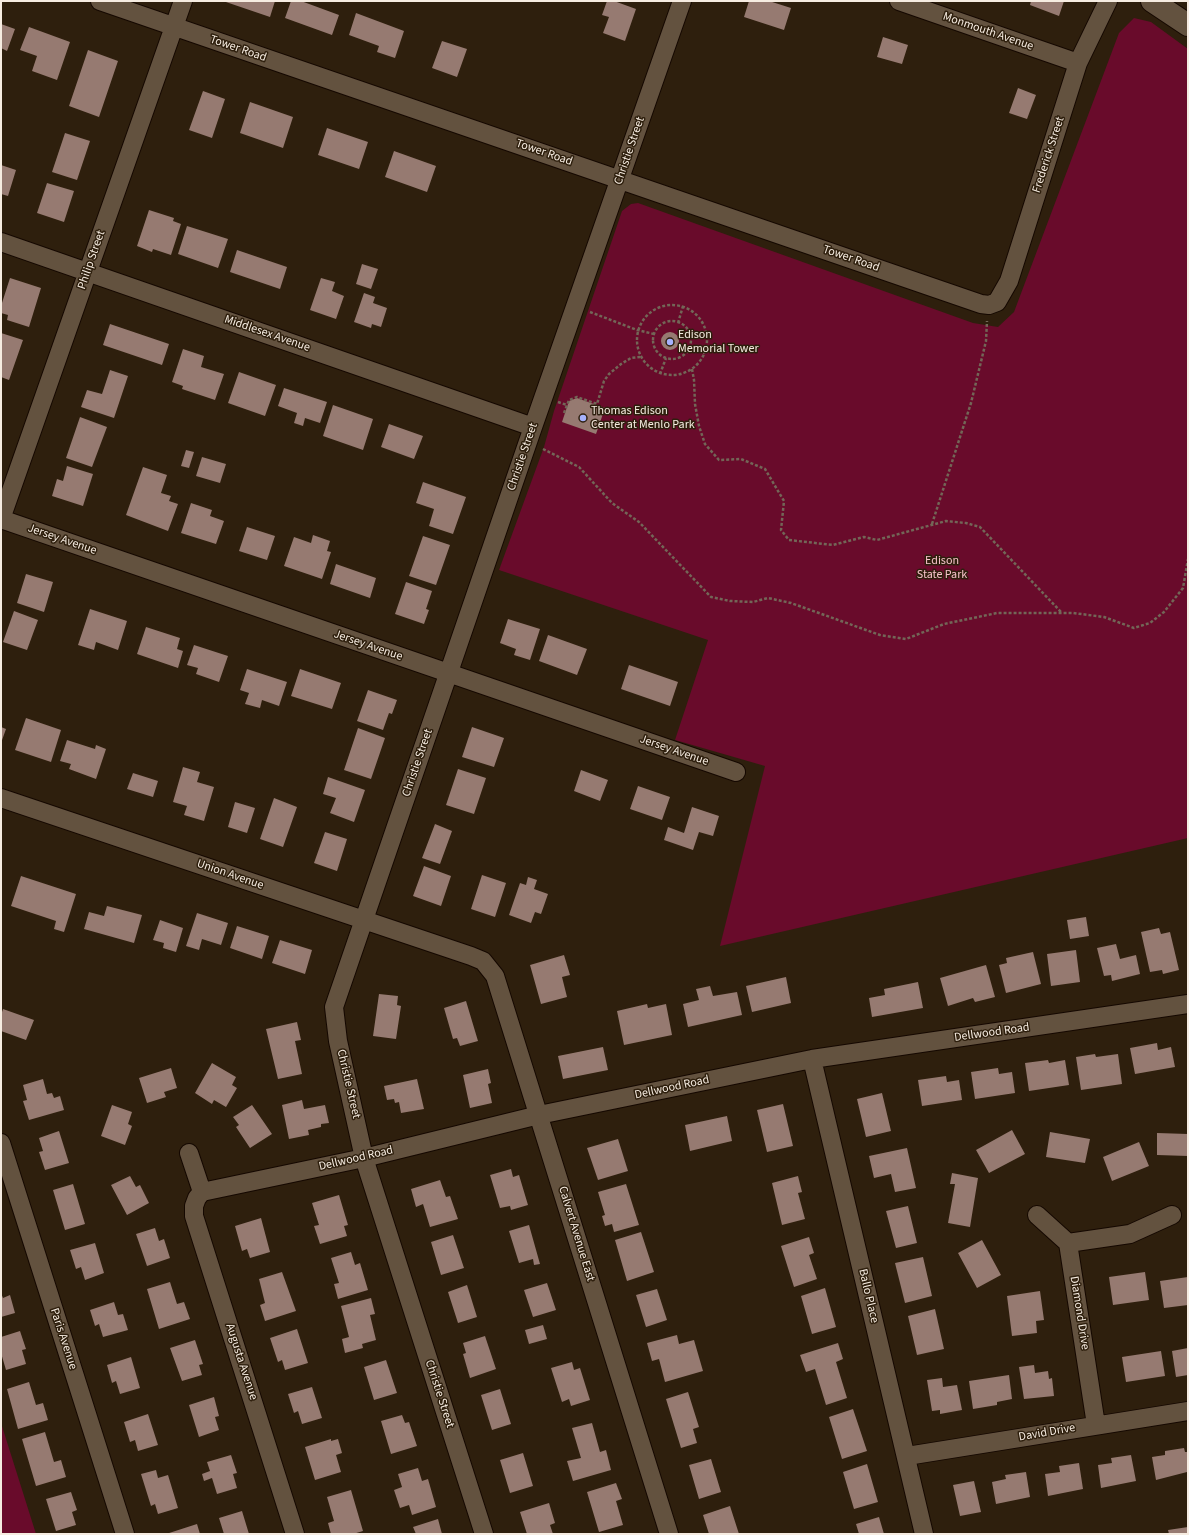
<!DOCTYPE html>
<html>
<head>
<meta charset="utf-8">
<style>
  body { margin:0 }
  #map { position:relative; width:1189px; height:1535px; overflow:hidden; background:#2e1f0d; font-family:"Source Sans 3",sans-serif }
  canvas { display:block }
  .frame { position:absolute; inset:0; border:2px solid #f6ece1; pointer-events:none }
</style>
</head>
<body>
<div id="map">
<canvas width="1189" height="1535"></canvas>
<div class="frame"></div>
</div>
<script>
const g = document.querySelector('canvas').getContext('2d');
g.lineJoin = 'round';
function paint(path, color) { g.fillStyle = color; g.fill(path, 'evenodd'); }
const shape = rows => new Path2D(rows.map(r => 'M' + r).join(''));
function stroke(path, color, width, dash) { g.strokeStyle = color; g.lineWidth = width; g.lineCap = dash ? 'butt' : 'round'; g.setLineDash(dash || []); g.stroke(path); }
function label(font, color, halo, rows, align = 'center') {
  g.font = font + ' "Source Sans 3",sans-serif'; g.lineWidth = 3; g.setLineDash([]); g.textBaseline = 'middle'; g.strokeStyle = halo; g.fillStyle = color; for (const [text, x, y, turn = 0] of rows) {
    g.save(); g.translate(x, y); g.rotate((+turn || 0) * Math.PI / 180); g.textAlign = isNaN(turn) ? turn : align; if (halo) g.strokeText(text, 0, 0); g.fillText(text, 0, 0); g.restore();
  }
}
const green = shape([
  [1134,18,1151,22,1188,49,1188,838,720,946,765,766,675,740,708,640,499,570,544,447,554,411,622,211,631,204,638,203,973,323,998,327,1014,312,1119,33],
  [1,1423,36,1534,1,1534]
]);
const building = shape([
  [223,1,275,1,270,17],
  [291,1,301,1,339,15,332,35,285,18],
  [607,1,614,1,636,9,625,41,603,33,609,17,602,15],
  [749,1,769,1,791,8,784,30,744,17],
  [1031,1,1064,1,1059,16,1030,5],
  [356,13,404,31,395,58,377,52,379,46,349,35],
  [1,24,15,29,7,51,1,48],
  [29,27,70,42,57,80,32,71,37,56,20,50],
  [883,37,908,45,902,64,877,57],
  [442,41,467,49,457,77,432,68],
  [88,50,118,61,99,117,69,106],
  [1018,88,1036,95,1027,119,1009,113],
  [203,91,225,99,212,138,189,130],
  [250,102,293,117,283,148,240,133],
  [327,128,368,142,359,169,318,155],
  [65,133,90,141,77,180,52,172],
  [394,151,436,166,427,192,385,177],
  [1,165,16,170,8,196,1,194],
  [47,183,74,191,64,222,37,213],
  [149,210,174,218,173,221,181,224,171,255,153,249,152,252,137,246],
  [187,226,228,239,218,268,178,254],
  [237,250,287,267,280,289,230,272],
  [362,264,378,269,371,289,356,284],
  [10,278,41,288,29,327,7,320,8,315,1,313,1,306],
  [321,278,335,282,332,291,344,296,336,319,310,310],
  [364,293,375,297,373,303,387,308,381,327,372,324,371,328,354,322],
  [110,324,169,344,162,365,103,345],
  '661 341a9 9 0 1 1 18 0a9 9 0 1 1-18 0Z',
  [1,333,23,340,9,380,1,377],
  [183,349,204,356,201,367,224,374,215,400,182,389,183,386,172,382],
  [110,370,128,376,114,418,81,407,87,390,102,394],
  [239,372,276,385,265,416,228,403],
  [284,388,327,402,320,423,305,418,303,426,294,423,297,413,278,406],
  [577,398,605,408,596,434,562,422,569,401],
  [333,405,373,419,363,450,323,436],
  [80,417,107,427,92,467,66,458],
  [389,424,423,436,414,459,381,447],
  [186,450,194,452,189,468,181,466],
  [202,457,226,464,220,483,196,476],
  [67,466,93,474,83,506,52,496,57,479,63,481],
  [143,467,167,475,161,493,171,496,169,501,178,504,168,531,126,515],
  [423,482,466,497,453,534,429,526,434,509,416,503],
  [191,503,212,510,210,516,224,521,216,544,181,533],
  [247,527,275,536,267,560,239,551],
  [313,535,330,541,327,551,331,552,322,579,284,566,294,537,311,543],
  [423,536,450,545,436,585,409,576],
  [336,564,376,578,370,598,330,584],
  [26,574,53,582,44,612,17,603],
  [406,582,432,591,426,609,429,610,424,624,395,614],
  [90,609,127,621,118,650,96,642,94,650,78,645],
  [14,611,38,620,27,650,3,642],
  [508,619,540,629,530,660,514,655,516,649,500,643],
  [146,627,180,638,177,649,183,651,178,668,137,654],
  [548,635,587,649,577,675,539,661],
  [194,645,228,656,219,682,196,674,198,668,187,665],
  [629,665,678,682,670,706,621,689],
  [247,669,287,682,279,706,262,700,260,708,245,704,249,693,240,690],
  [300,669,341,683,332,709,291,696],
  [368,690,397,700,392,714,389,713,383,730,357,721],
  [26,718,61,730,51,762,15,750],
  [1,727,6,729,1,743],
  [472,727,504,738,494,767,462,757],
  [358,728,385,738,371,779,344,770],
  [67,740,95,749,96,745,106,749,96,779,69,769,71,764,60,761],
  [183,767,200,772,197,782,214,787,204,821,184,815,187,806,173,802],
  [458,769,486,778,474,814,446,805],
  [581,770,608,780,600,801,574,791],
  [133,773,158,781,153,797,127,789],
  [328,777,365,790,354,822,330,813,336,798,323,794],
  [638,786,670,797,662,820,630,809],
  [274,798,297,807,283,847,260,839],
  [235,802,255,808,247,833,228,827],
  [692,807,719,816,713,836,699,832,693,850,664,840,668,827,684,833],
  [435,824,452,831,440,864,422,858],
  [325,832,347,839,337,871,314,863],
  [424,866,451,876,441,906,413,896],
  [482,875,506,883,495,917,471,909],
  [21,876,76,894,64,932,54,929,56,921,11,906],
  [528,877,537,880,534,889,548,894,541,914,535,912,531,923,509,915,520,883,526,885],
  [107,906,142,915,134,943,84,929,89,912,104,916],
  [197,913,228,923,221,945,202,939,199,950,186,946],
  [1086,917,1089,936,1070,939,1067,920],
  [160,920,183,928,176,952,163,948,164,943,153,940],
  [237,926,269,936,262,959,230,948],
  [1159,928,1161,934,1170,932,1179,970,1163,974,1162,970,1150,972,1141,932],
  [280,940,312,950,305,974,272,963],
  [1116,944,1120,959,1136,955,1140,974,1112,981,1111,975,1104,976,1097,948],
  [1076,950,1080,982,1051,986,1047,954],
  [1033,952,1041,984,1006,993,999,965,1007,963,1006,958],
  [564,955,570,975,562,977,567,997,541,1004,530,965],
  [986,965,995,997,975,1002,973,998,948,1006,940,978],
  [786,977,791,1003,752,1012,746,986],
  [918,982,923,1008,872,1017,869,998,885,995,884,989],
  [710,986,713,996,737,992,742,1015,688,1027,683,1004,699,1000,696,989],
  [379,994,398,996,397,1005,401,1006,396,1039,373,1036],
  [466,1001,478,1041,460,1046,457,1038,453,1039,444,1008],
  [647,1004,648,1008,666,1004,672,1035,624,1045,617,1011],
  [3,1009,34,1020,26,1040,1,1031,1,1015],
  [297,1022,301,1040,295,1041,302,1074,278,1079,266,1029],
  [1157,1043,1158,1050,1171,1047,1175,1067,1135,1074,1130,1048],
  [603,1047,608,1070,563,1079,558,1056],
  [1095,1054,1096,1057,1118,1054,1122,1084,1081,1090,1076,1057],
  [1048,1060,1049,1063,1065,1060,1069,1085,1029,1091,1025,1063],
  [212,1063,236,1077,232,1085,237,1088,226,1107,214,1100,212,1104,195,1093],
  [171,1068,177,1088,164,1092,166,1097,147,1103,139,1078],
  [998,1068,999,1074,1012,1072,1015,1093,975,1099,971,1072],
  [488,1069,491,1083,488,1084,492,1103,470,1108,463,1075],
  [946,1076,947,1082,959,1080,962,1100,922,1106,918,1080],
  [43,1079,47,1094,52,1093,54,1098,60,1096,64,1110,29,1120,23,1101,27,1100,23,1085],
  [417,1079,424,1109,401,1113,399,1102,395,1103,394,1099,387,1100,384,1086],
  [882,1093,891,1131,866,1137,857,1099],
  [302,1100,304,1109,325,1105,329,1123,321,1124,321,1127,308,1130,309,1135,289,1139,282,1105],
  [783,1104,793,1146,767,1152,757,1110],
  [112,1105,132,1112,128,1124,132,1126,125,1145,101,1136],
  [252,1105,272,1134,250,1148,236,1127,239,1125,233,1117],
  [727,1116,732,1141,690,1151,685,1125],
  [1012,1130,1025,1154,989,1173,976,1150],
  [59,1131,69,1163,45,1170,39,1152,43,1151,39,1138],
  [1050,1132,1090,1139,1085,1163,1046,1157],
  [1157,1133,1188,1134,1188,1156,1157,1155],
  [618,1139,628,1171,598,1180,587,1148],
  [1139,1142,1149,1166,1112,1181,1103,1157],
  [907,1148,916,1188,895,1192,891,1174,874,1178,869,1156],
  [511,1169,513,1177,519,1175,528,1205,511,1210,510,1206,500,1208,490,1175],
  [952,1173,978,1178,970,1227,948,1223,955,1184,950,1184],
  [130,1176,136,1187,140,1185,149,1203,127,1215,111,1185],
  [798,1176,802,1192,798,1193,805,1219,782,1225,772,1183],
  [440,1180,446,1197,450,1196,458,1219,430,1227,423,1204,416,1207,411,1189],
  [73,1184,85,1224,65,1230,53,1190],
  [626,1184,639,1225,614,1232,612,1224,605,1226,602,1216,605,1215,598,1192],
  [339,1195,348,1225,344,1226,347,1236,320,1244,314,1226,319,1225,312,1203],
  [908,1206,917,1243,896,1248,886,1211],
  [261,1218,270,1252,250,1258,247,1249,242,1251,235,1226],
  [529,1225,540,1264,534,1265,533,1259,519,1263,509,1231],
  [155,1228,159,1241,164,1239,170,1258,147,1266,136,1234],
  [641,1232,654,1272,627,1281,615,1240],
  [453,1235,464,1268,441,1275,431,1242],
  [809,1237,814,1253,809,1255,817,1279,794,1287,781,1246],
  [982,1240,1001,1275,977,1288,958,1253],
  [95,1243,104,1273,85,1280,81,1267,76,1269,70,1250],
  [351,1252,355,1265,360,1263,368,1290,338,1299,334,1284,339,1283,331,1258],
  [923,1257,932,1296,905,1303,895,1263],
  [282,1272,296,1311,265,1321,260,1305,265,1303,259,1279],
  [1145,1272,1149,1300,1113,1305,1109,1277],
  [1188,1277,1188,1305,1164,1308,1160,1281],
  [170,1282,177,1304,184,1302,190,1319,159,1329,147,1289],
  [547,1283,556,1310,533,1317,524,1290],
  [467,1285,477,1317,458,1323,448,1292],
  [825,1288,836,1327,812,1334,801,1296],
  [657,1289,667,1320,646,1327,636,1295],
  [1040,1291,1044,1320,1036,1321,1037,1333,1012,1336,1007,1296],
  [1,1293,3,1298,10,1295,15,1313,1,1317],
  [371,1298,375,1314,370,1315,376,1340,362,1344,363,1348,345,1353,342,1339,349,1337,341,1306],
  [114,1302,118,1315,123,1314,128,1330,103,1337,99,1324,95,1326,90,1310],
  [935,1309,944,1349,917,1355,908,1316],
  [543,1325,547,1339,529,1344,525,1330],
  [297,1329,308,1363,285,1370,282,1360,278,1362,270,1338],
  [20,1331,26,1349,22,1350,26,1364,6,1370,1,1353,1,1337],
  [677,1335,679,1344,694,1340,703,1371,665,1382,659,1359,652,1361,647,1343],
  [485,1336,496,1369,470,1378,463,1354,466,1353,463,1343],
  [195,1340,203,1364,199,1365,202,1375,182,1381,170,1348],
  [838,1343,843,1359,836,1362,847,1398,826,1405,815,1369,806,1372,800,1355],
  [1188,1348,1188,1375,1176,1377,1172,1351],
  [1161,1351,1165,1376,1126,1382,1122,1357],
  [131,1357,140,1388,120,1394,116,1381,112,1383,107,1365],
  [386,1360,397,1393,374,1400,364,1367],
  [572,1362,574,1370,580,1368,590,1400,571,1406,569,1399,562,1402,551,1368],
  [1034,1365,1035,1373,1048,1371,1049,1379,1052,1378,1054,1396,1024,1399,1019,1367],
  [1009,1375,1012,1399,997,1402,997,1405,973,1409,969,1381],
  [942,1378,943,1387,957,1385,962,1410,940,1414,940,1410,932,1411,927,1380],
  [29,1382,36,1405,43,1403,48,1420,18,1429,7,1389],
  [312,1387,322,1418,302,1424,298,1411,294,1413,288,1394],
  [500,1389,511,1424,492,1430,481,1395],
  [688,1392,699,1427,693,1429,697,1443,681,1448,666,1399],
  [214,1397,219,1416,215,1417,219,1430,199,1437,189,1405],
  [853,1409,867,1451,842,1459,829,1417],
  [148,1414,158,1445,138,1451,135,1440,130,1442,124,1422],
  [402,1415,405,1423,409,1422,417,1446,391,1454,381,1421],
  [592,1423,600,1452,606,1450,611,1470,573,1481,567,1461,581,1458,572,1428],
  [45,1432,54,1462,61,1460,66,1477,36,1486,22,1439],
  [331,1439,331,1441,338,1439,342,1453,336,1455,341,1472,315,1480,305,1447],
  [1184,1448,1185,1452,1188,1452,1188,1475,1187,1472,1156,1480,1152,1457,1165,1455,1165,1451],
  [523,1453,533,1486,510,1493,500,1460],
  [231,1455,237,1473,233,1474,237,1488,217,1494,212,1478,204,1481,202,1474,210,1471,207,1462],
  [1131,1455,1136,1481,1101,1488,1098,1465,1112,1463,1111,1458],
  [711,1459,721,1492,699,1499,689,1465],
  [1079,1463,1083,1489,1048,1496,1045,1474,1060,1472,1059,1466],
  [867,1464,878,1502,854,1509,843,1472],
  [418,1468,422,1481,428,1479,436,1507,412,1515,409,1505,400,1508,394,1490,402,1487,398,1474],
  [156,1470,158,1478,168,1475,178,1508,158,1514,155,1504,151,1506,141,1474],
  [1026,1472,1030,1497,996,1504,992,1482,1006,1479,1005,1475],
  [974,1481,981,1512,960,1516,953,1485],
  [616,1483,622,1499,616,1501,623,1525,599,1532,587,1492],
  [351,1490,363,1531,353,1534,331,1534,328,1523,334,1521,327,1497],
  [71,1492,77,1510,72,1512,76,1525,56,1531,46,1499],
  [549,1503,555,1523,550,1525,553,1534,527,1534,520,1512],
  [730,1506,739,1534,709,1534,703,1515],
  [242,1511,249,1534,224,1534,219,1518],
  [879,1517,884,1534,859,1534,856,1524],
  [438,1519,442,1534,416,1534,413,1527],
  [197,1524,200,1534,166,1534],
  [1188,1527,1188,1534,1169,1534,1168,1530]
]);
const path = shape([
  '637 340a35 35 0 1 1 70 0a35 35 0 1 1-70 0Z',
  [590,312,637,330,654,334],
  '653 340a19 19 0 1 1 38 0a19 19 0 1 1-38 0Z',
  [678,323,683,306],
  [689,348,705,353],
  [692,369,694,380,695,404,699,426,705,444,719,460,741,459,765,469,784,501,781,530,789,540,833,545,864,537,877,540,946,521,966,523,980,527,1062,613],
  [660,374,666,358],
  [558,402,567,405],
  [564,413,569,400,577,397,597,404,604,381,609,374,621,364,631,358,640,357],
  [543,449,579,467,612,503,639,522,711,597,730,601,753,602,768,598,791,603,880,635,906,639,944,624,997,613,1073,613,1104,617,1134,628,1150,623,1164,612,1183,588,1188,559],
  [932,524,971,403,986,341,987,321]
]);
const minor = shape([
  [100,1,981,304,989,305,997,302,1009,281,1078,63,1108,1],
  [899,1,1078,63],
  [1,242,533,427],
  [1,519,736,772],
  [1,519,183,1],
  [1,798,471,956,483,961,495,976,669,1534],
  [812,1059,924,1534],
  [1,1143,125,1534],
  [189,1153,202,1192],
  [202,1192,364,1158,539,1115,812,1059,1188,1004],
  [202,1192,197,1198,194,1206,194,1216,295,1534],
  [1037,1215,1068,1243,1096,1425],
  [1068,1243,1130,1234,1172,1215],
  [907,1456,1188,1411],
  [484,1534,364,1158,338,1041,334,1007,533,427,682,1]
]);
const secondary = shape([
  [1152,1,1188,25]
]);
const markers = [
  [670,342,4,"#a6b1fc"],
  [583,418,4,"#a6b1fc"]
];
const streetNames = [
  ["Monmouth Avenue",988,32,19],
  ["Tower Road",238,49,19],
  ["Christie Street",630,151,-71],
  ["Tower Road",544,153,19],
  ["Frederick Street",1049,155,-72],
  ["Tower Road",851,259,19],
  ["Philip Street",92,260,-71],
  ["Middlesex Avenue",267,334,19],
  ["Christie Street",523,457,-71],
  ["Jersey Avenue",62,540,19],
  ["Jersey Avenue",368,646,19],
  ["Jersey Avenue",674,751,19],
  ["Christie Street",418,763,-71],
  ["Union Avenue",230,875,19],
  ["Dellwood Road",992,1033,-8],
  ["Christie Street",348,1084,77],
  ["Dellwood Road",672,1088,-12],
  ["Dellwood Road",356,1159,-13],
  ["Calvert Avenue East",576,1234,73],
  ["Ballo Place",868,1296,77],
  ["Diamond Drive",1079,1313,81],
  ["Paris Avenue",63,1339,72],
  ["Augusta Avenue",241,1362,72],
  ["Christie Street",439,1394,72],
  ["David Drive",1047,1433,-10]
];
const poiNames = [
  ["Edison",678,335],
  ["Memorial Tower",678,349],
  ["Thomas Edison",591,411],
  ["Center at Menlo Park",591,425]
];
const parkNames = [
  ["Edison",942,561],
  ["State Park",942,575]
];
paint(green, '#690b2b');
paint(building, '#967a71');
stroke(minor, '#150800', 20);
stroke(secondary, '#150800', 24);
stroke(path, '#736657', 2.5, [3, 2]);
stroke(minor, '#63523f', 18);
stroke(secondary, '#63523f', 22);
for (const [x, y, r, color] of markers) { const dot = new Path2D(); dot.arc(x, y, r, 0, 2 * Math.PI); g.fillStyle = color; g.fill(dot); stroke(dot, '#2e1f0d', 1.5); }
label('12px', '#f6ece1', '#2e1f0d', streetNames);
label('12px', '#f6ece1', '#2e1f0d', poiNames, 'left');
label('12px', '#f8c2cb', '#2e1f0d', parkNames);
</script>
</body>
</html>
